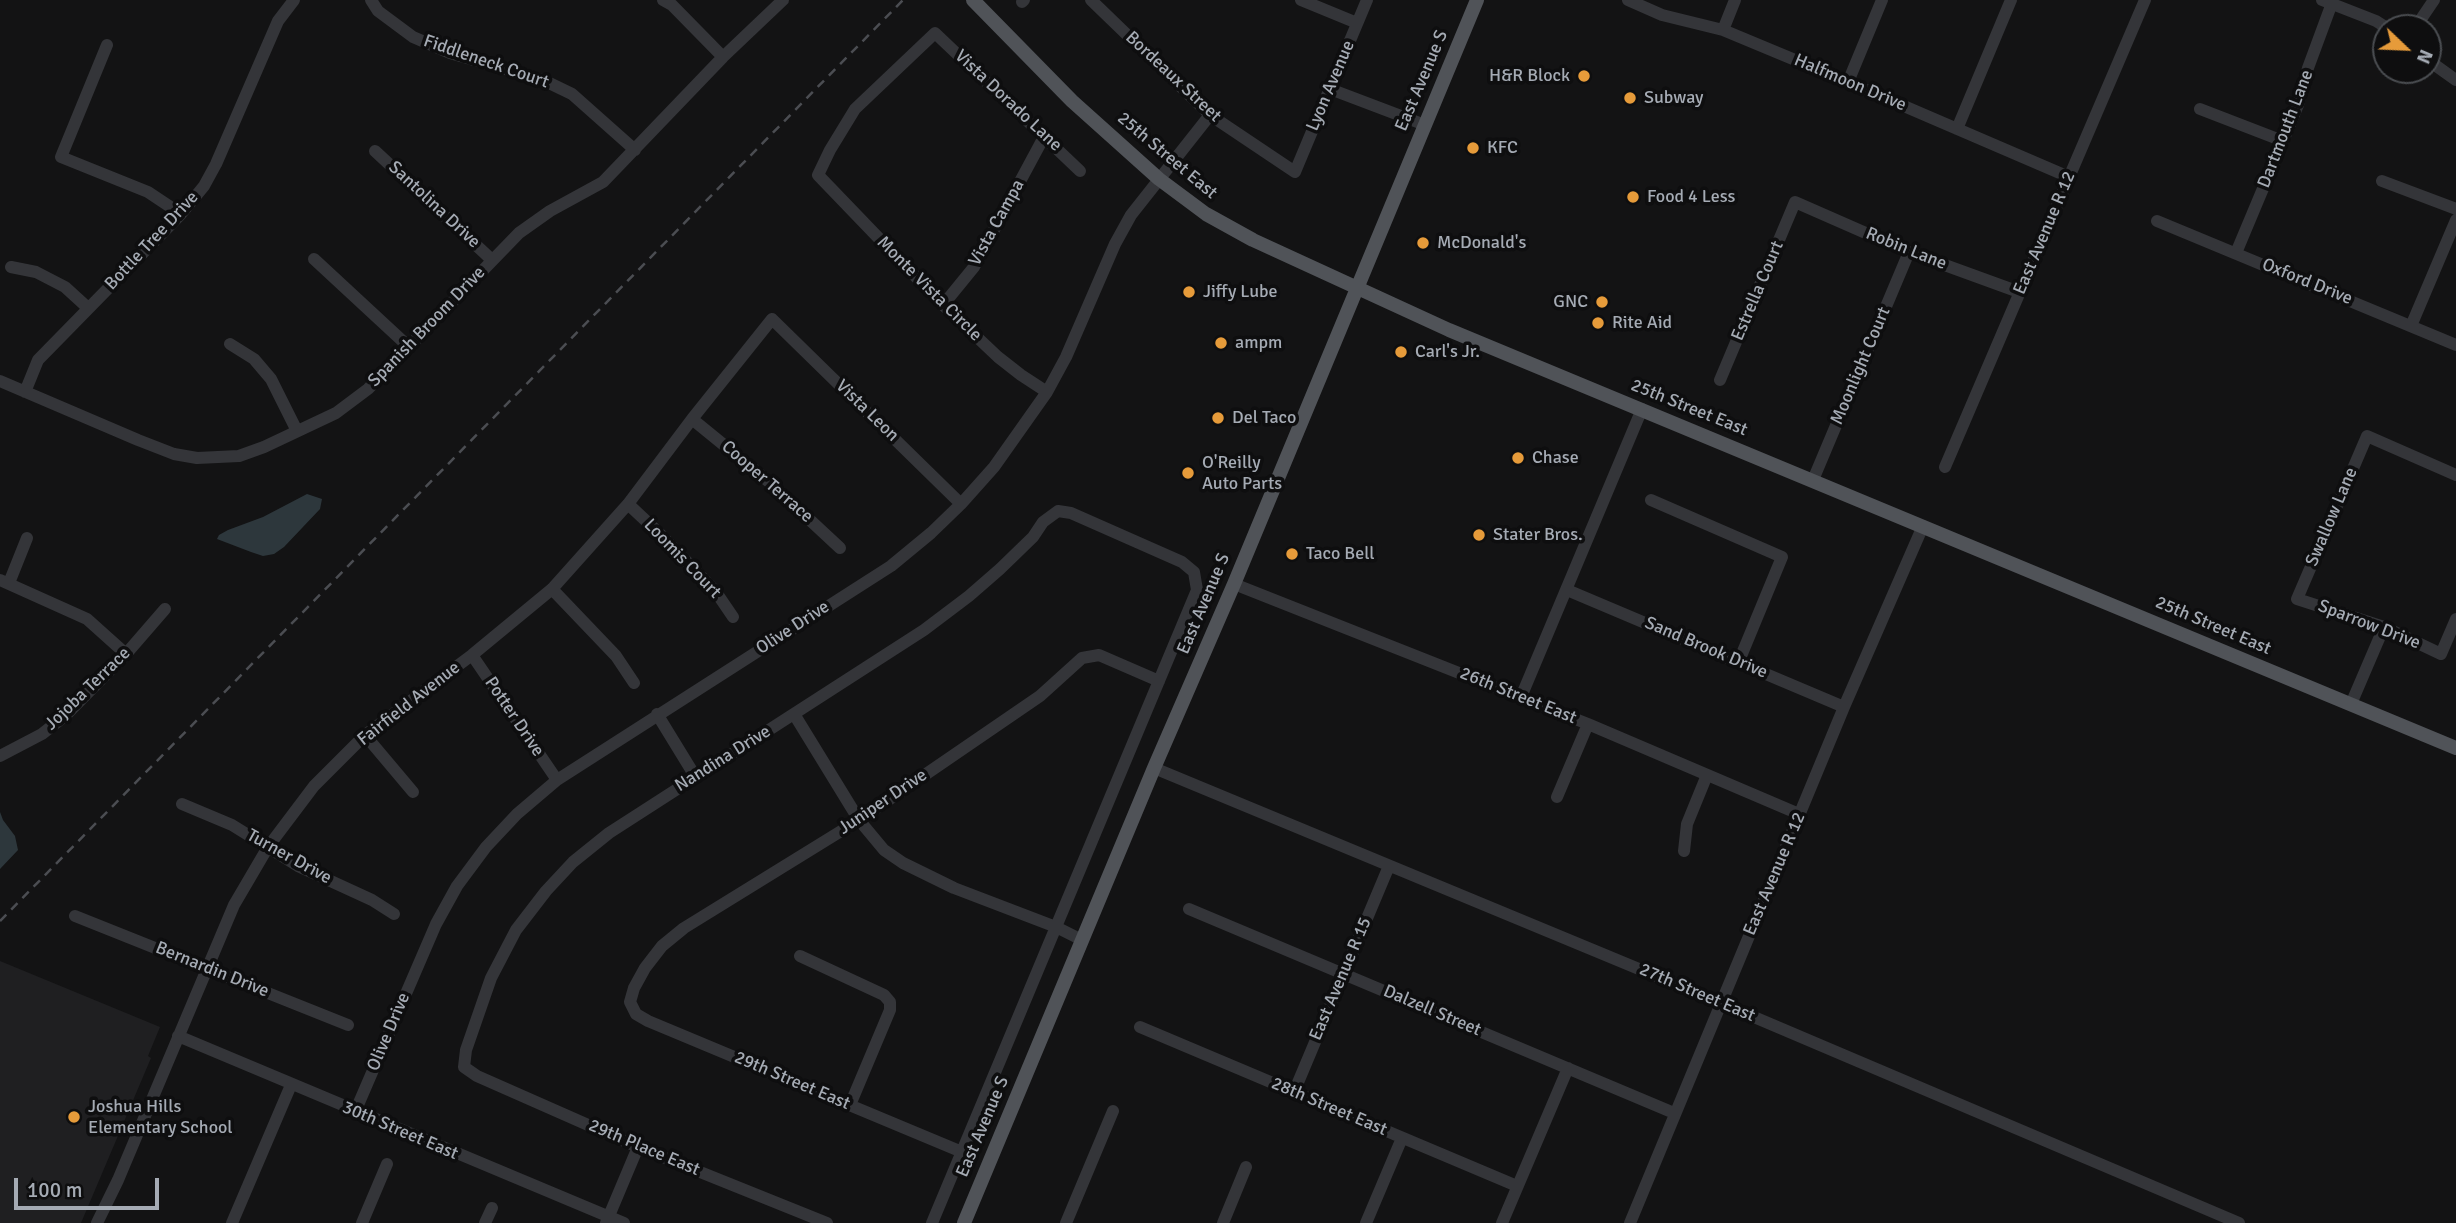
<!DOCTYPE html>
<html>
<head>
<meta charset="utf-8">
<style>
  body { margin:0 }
  #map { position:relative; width:2456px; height:1223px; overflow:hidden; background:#131314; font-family:Signika,sans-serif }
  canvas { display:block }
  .north { position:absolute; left:2372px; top:14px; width:70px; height:70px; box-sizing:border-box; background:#0e0e0f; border:2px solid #4a4d51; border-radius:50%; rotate:113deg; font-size:19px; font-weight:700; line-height:28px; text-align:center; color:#a5abb4 }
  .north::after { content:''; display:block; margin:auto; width:24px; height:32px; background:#e69b3a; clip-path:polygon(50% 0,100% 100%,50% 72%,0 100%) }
  .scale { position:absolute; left:14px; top:1178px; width:145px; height:32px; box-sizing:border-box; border:4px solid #a5abb4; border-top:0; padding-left:9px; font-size:21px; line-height:24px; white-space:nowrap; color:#a5abb4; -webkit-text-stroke:5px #0e0e0f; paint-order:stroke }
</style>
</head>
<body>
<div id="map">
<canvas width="2456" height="1223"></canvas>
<div class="north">N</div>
<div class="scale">100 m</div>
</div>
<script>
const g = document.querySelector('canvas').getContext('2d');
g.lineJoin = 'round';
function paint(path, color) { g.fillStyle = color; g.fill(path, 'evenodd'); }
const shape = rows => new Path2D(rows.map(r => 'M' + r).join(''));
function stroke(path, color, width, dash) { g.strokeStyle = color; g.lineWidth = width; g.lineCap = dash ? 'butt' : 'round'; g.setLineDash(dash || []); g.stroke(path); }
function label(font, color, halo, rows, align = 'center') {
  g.font = font + ' Signika,sans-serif'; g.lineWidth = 7; g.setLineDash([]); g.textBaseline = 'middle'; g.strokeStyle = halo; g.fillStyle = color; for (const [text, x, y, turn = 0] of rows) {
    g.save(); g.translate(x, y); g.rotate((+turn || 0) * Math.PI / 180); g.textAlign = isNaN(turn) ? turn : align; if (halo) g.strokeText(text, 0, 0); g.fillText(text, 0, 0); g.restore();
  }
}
const built = shape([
  [0,961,160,1027,148,1056,151,1058,81,1223,0,1223]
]);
const water = shape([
  [307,494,322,499,320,509,284,547,274,554,263,556,251,552,217,539,219,535,228,530,263,517],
  [0,812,3,820,15,836,18,850,0,869]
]);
const minor = shape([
  [371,0,378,11,413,37,450,53,543,80,572,94,635,150],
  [663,0,672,5,723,57],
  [1091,0,1210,115,1295,172,1367,0],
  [1301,0,1357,23],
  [1628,0,1662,15,1723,30,1848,82,2069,177],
  [2322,0,2376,21,2387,28],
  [1022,2,1024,0],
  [2415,28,2434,0],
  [1723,30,1735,0],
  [107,45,61,157,148,192,181,214],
  [2428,60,2456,80],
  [1848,82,1882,0],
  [1330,89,1425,125],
  [2200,109,2283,141],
  [1957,129,2011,0],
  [375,151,492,260],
  [2382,181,2456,209],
  [2157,221,2456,345],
  [2236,253,2298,105,2308,68,2332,3],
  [314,259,409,347],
  [11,267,36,272,65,287,88,308],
  [943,305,974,267,1045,135],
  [2411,326,2456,220],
  [230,344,254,359,271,379,297,431],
  [1720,380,1795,202,1909,252,2019,292],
  [0,381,138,440,174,454,197,458,239,456,264,447,336,413,368,389,519,233,550,211,603,182,723,57,783,0],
  [25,392,38,360,181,214,204,186,216,164,278,21,294,0],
  [1047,392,1021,375,998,357,943,305,818,175,830,150,855,109,935,33,1080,171],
  [692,419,768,481,840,548],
  [1945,467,2145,0],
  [2456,475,2367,436,2297,599,2384,627,2441,654,2456,619],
  [1813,480,1909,252],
  [1651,500,1782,557,1739,661],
  [628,504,660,534,716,592,733,617],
  [0,580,87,619,126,654],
  [9,583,27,538],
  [1234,584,1588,724,1799,814],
  [552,589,616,656,634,683],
  [1567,590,1844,707],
  [472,655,557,780],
  [1521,697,1642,409],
  [2351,704,2384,627],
  [657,714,695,776],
  [794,714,859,820,884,850,903,863,954,888,1056,927,1082,940],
  [365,735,413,792],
  [0,756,42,734,66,715,126,654,165,609],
  [1154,768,1721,1003,2239,1223],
  [1557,797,1588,724],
  [182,804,232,825,298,866,372,900,394,914],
  [1684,851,1687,824,1707,775],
  [1189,909,1674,1113],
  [75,916,348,1025],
  [800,956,884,995,890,1002,890,1010,850,1105],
  [1140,1027,1517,1186],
  [178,1036,624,1223],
  [1294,1092,1389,866],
  [355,1112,436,924,457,886,486,847,517,814,557,780,891,566,931,533,961,504,994,467,1047,392,1066,357,1115,244,1131,215,1210,115],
  [962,1152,648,1021,636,1014,630,1002,634,988,645,968,662,946,684,928,859,820,1040,696,1082,658,1099,655,1159,681],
  [97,1223,118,1180,234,905,268,847,314,786,365,735,472,655,552,589,628,504,692,419,772,319,961,504],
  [232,1223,291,1085],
  [362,1223,387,1164],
  [485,1223,492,1208],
  [606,1223,638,1147],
  [827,1223,638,1147,477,1076,464,1067,466,1050,491,978,516,930,546,891,573,862,609,833,924,630,969,596,1000,569,1033,537,1043,522,1058,511,1071,513,1182,562,1194,572,1197,590,932,1223],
  [1066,1223,1113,1111],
  [1223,1223,1246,1167],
  [1366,1223,1402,1138],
  [1502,1223,1568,1068],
  [1630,1223,1844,707,1923,526]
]);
const major = shape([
  [973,0,1072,101,1159,179,1206,214,1253,240,1449,330,2456,748],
  [964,1223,1154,768,1234,584,1477,0]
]);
const rail = shape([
  [0,921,903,0]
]);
const markers = [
  [1584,76,7,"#e69b3a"],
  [1630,98,7,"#e69b3a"],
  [1473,148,7,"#e69b3a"],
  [1633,197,7,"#e69b3a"],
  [1423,243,7,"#e69b3a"],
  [1189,292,7,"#e69b3a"],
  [1602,302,7,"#e69b3a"],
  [1598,323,7,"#e69b3a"],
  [1221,343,7,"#e69b3a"],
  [1401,352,7,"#e69b3a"],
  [1218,418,7,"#e69b3a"],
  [1518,458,7,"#e69b3a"],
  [1188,473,7,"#e69b3a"],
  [1479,535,7,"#e69b3a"],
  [1292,554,7,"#e69b3a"],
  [74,1117,7,"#e69b3a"]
];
const streetNames = [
  ["Fiddleneck Court",486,62,19],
  ["Bordeaux Street",1173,77,43],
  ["East Avenue S",1422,81,-67],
  ["Halfmoon Drive",1850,83,23],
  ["Lyon Avenue",1331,86,-67],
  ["Vista Dorado Lane",1008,101,43],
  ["Dartmouth Lane",2286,129,-69],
  ["25th Street East",1167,156,40],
  ["Santolina Drive",434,205,43],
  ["Vista Campa",997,223,-61],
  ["East Avenue R 12",2045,233,-67],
  ["Bottle Tree Drive",152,241,-47],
  ["Robin Lane",1906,249,22],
  ["Oxford Drive",2307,282,22],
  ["Monte Vista Circle",929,289,45],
  ["Estrella Court",1758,291,-67],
  ["Spanish Broom Drive",427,327,-46],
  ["Moonlight Court",1861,366,-67],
  ["25th Street East",1689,408,22],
  ["Vista Leon",867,411,44],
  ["Cooper Terrace",767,482,41],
  ["Swallow Lane",2332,517,-67],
  ["Loomis Court",682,559,46],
  ["East Avenue S",1204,604,-67],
  ["Sparrow Drive",2369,625,21],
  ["25th Street East",2213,626,23],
  ["Olive Drive",793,628,-33],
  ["Sand Brook Drive",1706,648,23],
  ["Jojoba Terrace",88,689,-44],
  ["26th Street East",1518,696,22],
  ["Fairfield Avenue",409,704,-38],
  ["Potter Drive",514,717,56],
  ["Nandina Drive",723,759,-32],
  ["Juniper Drive",883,802,-34],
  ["Turner Drive",289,857,29],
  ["East Avenue R 12",1775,874,-67],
  ["Bernardin Drive",212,970,22],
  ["East Avenue R 15",1341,979,-67],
  ["27th Street East",1697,993,23],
  ["Dalzell Street",1432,1011,23],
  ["Olive Drive",389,1032,-67],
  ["29th Street East",792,1081,23],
  ["28th Street East",1329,1107,23],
  ["East Avenue S",983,1127,-67],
  ["30th Street East",400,1131,23],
  ["29th Place East",644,1148,23]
];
const poiNames = [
  ["H&R Block",1570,76,"right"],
  ["Subway",1644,98],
  ["KFC",1487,148],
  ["Food 4 Less",1647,197],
  ["McDonald's",1437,243],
  ["Jiffy Lube",1203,292],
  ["GNC",1588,302,"right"],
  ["Rite Aid",1612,323],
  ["ampm",1235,343],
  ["Carl's Jr.",1415,352],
  ["Del Taco",1232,418],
  ["Chase",1532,458],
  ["O'Reilly",1202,463],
  ["Auto Parts",1202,484],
  ["Stater Bros.",1493,535],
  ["Taco Bell",1306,554],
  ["Joshua Hills",88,1107],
  ["Elementary School",88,1128]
];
paint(built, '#1f1f21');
paint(water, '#2d373c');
stroke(minor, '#343539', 12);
stroke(major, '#505358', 14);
stroke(rail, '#4b4d52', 2.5, [9, 7]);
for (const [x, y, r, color] of markers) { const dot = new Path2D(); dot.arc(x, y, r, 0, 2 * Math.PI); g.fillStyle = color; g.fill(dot); stroke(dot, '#0e0e0f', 2.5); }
label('18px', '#a5abb4', '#0e0e0f', streetNames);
label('18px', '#a5abb4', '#0e0e0f', poiNames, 'left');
</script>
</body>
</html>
